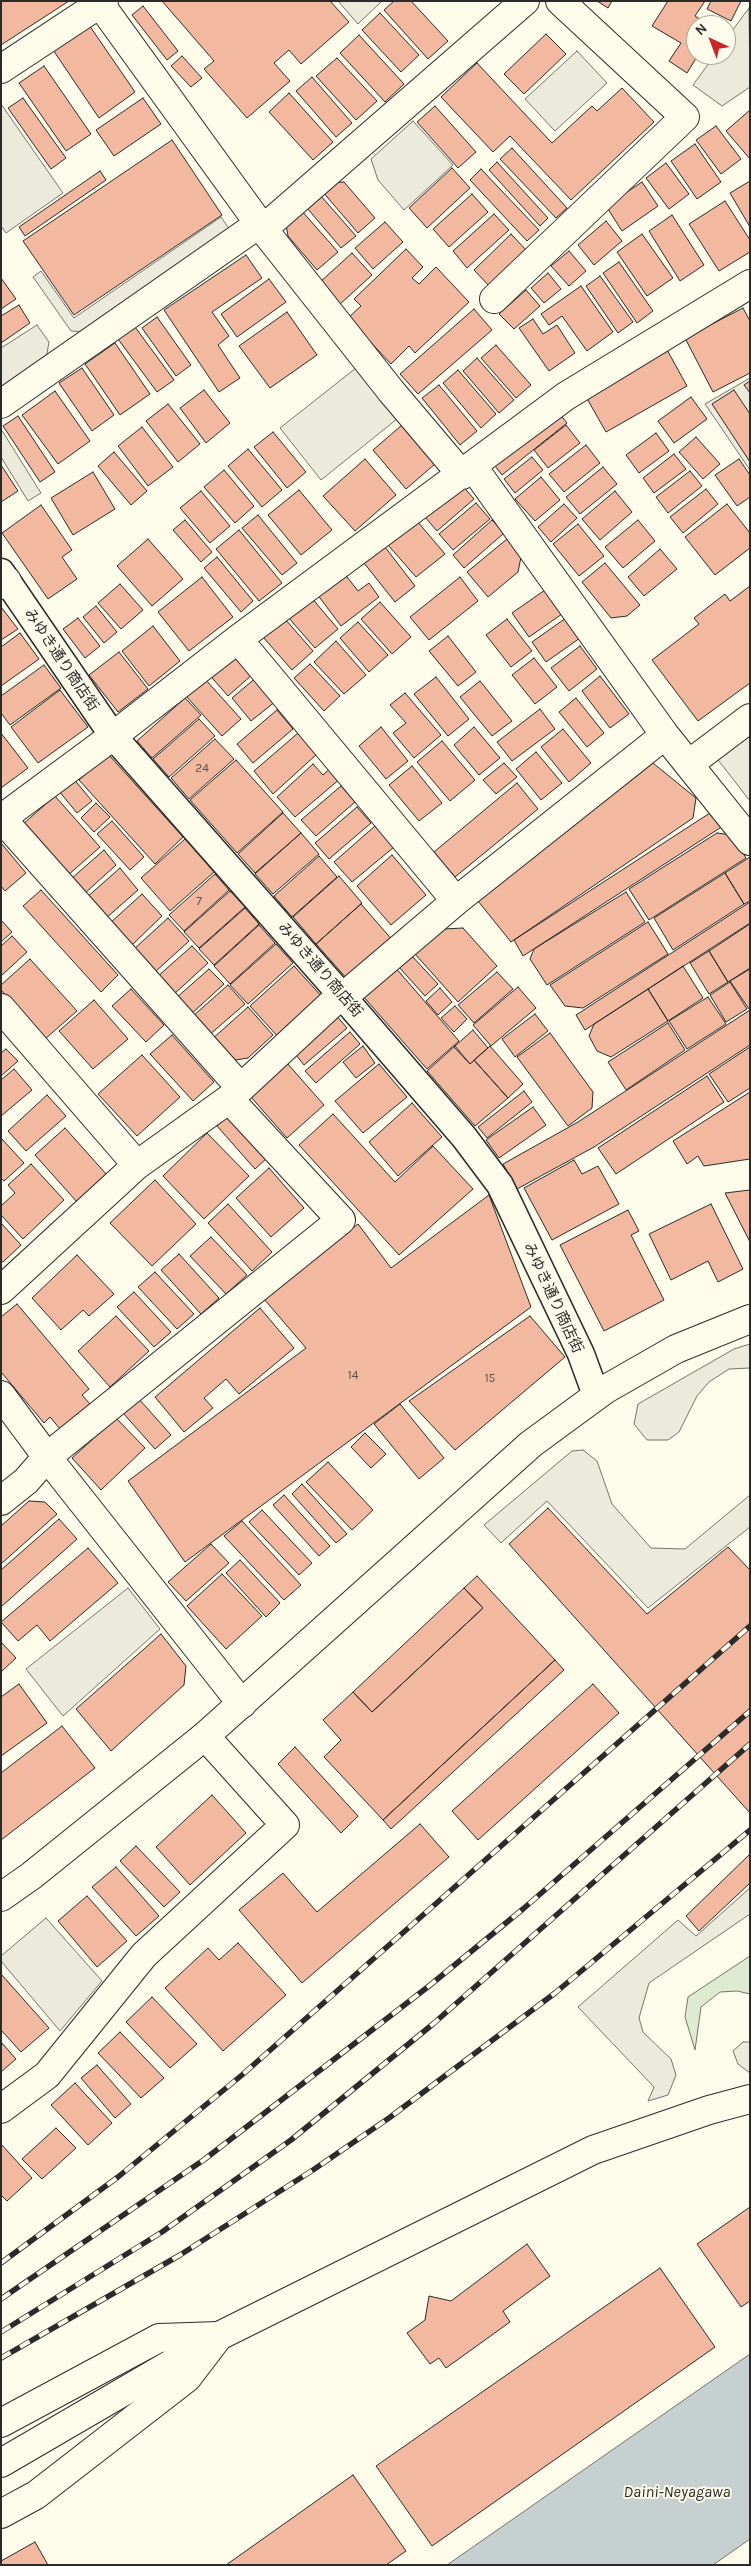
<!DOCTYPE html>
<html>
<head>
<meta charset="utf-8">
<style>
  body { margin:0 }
  #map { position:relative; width:751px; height:2566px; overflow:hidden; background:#fdfbea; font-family:Karla,sans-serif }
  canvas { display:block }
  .frame { position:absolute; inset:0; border:2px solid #2b2b2b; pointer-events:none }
  .north { position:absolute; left:686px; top:15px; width:50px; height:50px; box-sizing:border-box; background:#fdfbea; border:1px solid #a9a89e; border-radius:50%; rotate:317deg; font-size:14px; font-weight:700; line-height:20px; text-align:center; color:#2b2b2b }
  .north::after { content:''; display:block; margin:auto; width:18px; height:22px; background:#c62828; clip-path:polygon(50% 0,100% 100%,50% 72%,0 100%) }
</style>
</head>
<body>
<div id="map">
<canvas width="751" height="2566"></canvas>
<div class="frame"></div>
<div class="north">N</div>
</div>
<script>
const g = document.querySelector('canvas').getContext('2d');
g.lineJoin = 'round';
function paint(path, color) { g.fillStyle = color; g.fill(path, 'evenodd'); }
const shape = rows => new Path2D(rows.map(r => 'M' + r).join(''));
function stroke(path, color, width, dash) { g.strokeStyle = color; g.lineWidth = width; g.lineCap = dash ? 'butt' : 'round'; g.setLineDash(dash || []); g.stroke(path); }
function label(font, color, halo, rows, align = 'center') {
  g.font = font + ' Karla,"Noto Sans JP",sans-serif'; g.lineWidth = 4; g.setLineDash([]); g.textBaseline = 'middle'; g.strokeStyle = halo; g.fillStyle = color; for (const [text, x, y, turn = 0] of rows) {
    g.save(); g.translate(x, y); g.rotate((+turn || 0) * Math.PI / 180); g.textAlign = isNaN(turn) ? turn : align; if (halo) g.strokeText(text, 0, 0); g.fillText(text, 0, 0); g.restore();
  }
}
const green = shape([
  [750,1956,750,1994,737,1991,720,1992,701,2007,695,2050,685,2017,688,1997,750,1956]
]);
const parking = shape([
  [338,1,382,1,358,24,338,1],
  [749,8,750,87,722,106,693,85,715,55,726,55,726,39,749,8],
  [577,51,607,83,555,131,525,99,577,51],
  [1,104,63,193,6,233,1,226,1,104],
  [413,121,453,165,404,210,378,180,371,159,413,121],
  [221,217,232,233,88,332,71,331,33,277,41,271,74,318,221,217],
  [37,325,49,342,46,359,1,390,1,348,37,325],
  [356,368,397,419,321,480,280,428,356,368],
  [750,378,750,470,705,404,750,378],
  [1,429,41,493,28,501,1,457,1,429],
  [750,729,750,801,715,756,750,729],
  [750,1344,750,1368,729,1369,709,1382,697,1396,679,1432,668,1440,647,1440,634,1424,638,1404,734,1349,750,1344],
  [583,1450,597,1461,612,1504,651,1548,685,1549,750,1495,750,1527,648,1608,547,1501,501,1543,484,1525,572,1451,583,1450],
  [128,1588,160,1629,63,1716,26,1669,128,1588],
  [750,1888,750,1914,649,1983,639,2018,643,2032,671,2059,676,2075,668,2095,648,2101,654,2087,578,2007,678,1920,696,1936,750,1888],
  [46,1918,102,1981,60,2031,1,1961,1,1956,46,1918],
  [743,2042,750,2042,750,2073,738,2064,733,2051,743,2042]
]);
const water = shape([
  [750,2354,750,2539,713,2565,447,2565,750,2354]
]);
const building = shape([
  [1,1,69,1,1,45,1,1],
  [162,1,330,1,349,22,301,64,289,50,274,63,290,81,247,118,204,69,214,61,162,1],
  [394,1,411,1,448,41,428,59,384,10,394,1],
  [597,1,612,1,608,8,597,1],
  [668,1,705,1,695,16,709,25,696,25,696,55,698,55,687,73,669,61,681,43,652,26,668,1],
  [711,1,741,1,731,21,707,9,711,1],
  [143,6,178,51,167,60,132,15,143,6],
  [380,13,419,55,401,72,362,30,380,13],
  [87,22,135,92,99,118,51,47,87,22],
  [546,34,566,54,524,94,504,74,546,34],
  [359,35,404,84,385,102,340,53,359,35],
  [182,56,202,78,191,87,171,66,182,56],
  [337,58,377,101,356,120,316,76,337,58],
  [477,63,552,143,592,106,597,111,622,88,654,122,571,200,510,136,493,152,441,97,477,63],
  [44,66,91,134,66,151,19,83,44,66],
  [312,77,352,123,336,137,296,91,312,77],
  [289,93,333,142,313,160,269,112,289,93],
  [23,98,66,158,51,169,8,108,23,98],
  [143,98,161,124,114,156,96,130,143,98],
  [435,106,476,152,458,168,417,122,435,106],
  [750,110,750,159,726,131,750,110],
  [716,126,741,159,721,174,696,140,716,126],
  [172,140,222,215,74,315,23,241,172,140],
  [695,144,721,182,697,199,671,161,695,144],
  [512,148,567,208,556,218,500,159,512,148],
  [497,162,548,218,540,226,489,170,497,162],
  [666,163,689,194,669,209,646,178,666,163],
  [452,168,470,188,427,228,409,208,452,168],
  [481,169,539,230,527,241,470,180,481,169],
  [100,171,106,180,25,236,19,227,100,171],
  [750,181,750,227,730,193,750,181],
  [344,182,375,218,358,233,322,191,330,183,344,182],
  [642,182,658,206,622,231,606,206,642,182],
  [472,194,488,212,449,247,433,229,472,194],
  [321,196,356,236,341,248,307,208,321,196],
  [725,201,750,240,750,252,719,271,689,224,725,201],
  [301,210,338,252,317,270,288,236,286,224,301,210],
  [494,214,509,230,467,268,453,251,494,214],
  [672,215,704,265,680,281,649,231,672,215],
  [606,221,622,241,594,265,578,245,606,221],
  [385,222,403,242,373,269,355,248,385,222],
  [511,234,528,252,490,287,474,270,511,234],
  [642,234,673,278,647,296,617,252,642,234],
  [406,249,423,267,412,278,419,284,436,267,469,302,415,353,409,346,391,364,348,318,361,306,354,299,406,249],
  [569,251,586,271,569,286,551,266,569,251],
  [352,253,372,275,339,305,319,283,352,253],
  [246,255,262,278,212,312,229,336,218,345,240,378,219,392,164,310,246,255],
  [619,262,653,311,637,323,603,273,619,262],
  [548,273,561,289,544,303,531,288,548,273],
  [600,276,633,322,618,333,586,286,600,276],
  [1,278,16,299,1,309,1,278],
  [269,279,286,302,237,337,221,314,269,279],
  [581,286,613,332,587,351,562,316,549,325,541,314,581,286],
  [526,290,540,306,514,329,499,314,526,290],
  [19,305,30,323,1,343,1,316,19,305],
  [743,308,750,321,750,373,713,392,685,338,743,308],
  [474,309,492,330,418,394,400,374,474,309],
  [287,312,317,355,270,388,239,346,287,312],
  [157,317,191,365,176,376,142,328,157,317],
  [533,319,543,334,557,325,575,353,549,371,519,328,533,319],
  [135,327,174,380,157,392,118,339,135,327],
  [115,343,150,394,120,415,85,364,115,343],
  [496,345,531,385,516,398,481,358,496,345],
  [666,348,687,386,606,432,585,395,666,348],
  [477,358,514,400,499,413,463,371,477,358],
  [82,368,114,415,92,431,59,383,82,368],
  [458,370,496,414,481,428,443,383,458,370],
  [750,381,750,393,744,385,750,381],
  [439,385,477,431,460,445,422,398,439,385],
  [204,390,230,423,206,443,180,408,204,390],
  [734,390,750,414,750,462,712,404,734,390],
  [55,391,90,441,58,464,22,415,55,391],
  [691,397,707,419,674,443,658,421,691,397],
  [168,404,200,444,178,462,146,421,168,404],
  [555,408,567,423,502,475,495,466,499,452,555,408],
  [18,416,55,472,40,482,3,426,18,416],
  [402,425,435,464,406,489,373,450,402,425],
  [566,425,580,443,548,468,534,450,566,425],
  [142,427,173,467,148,486,118,446,142,427],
  [273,432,306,472,287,488,254,447,273,432],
  [656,433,669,451,639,473,626,455,656,433],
  [696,437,720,464,703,479,679,452,696,437],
  [586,445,600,463,564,492,549,474,586,445],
  [248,449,282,490,262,507,228,466,248,449],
  [114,452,147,491,131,505,98,466,114,452],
  [674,454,686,469,654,493,643,478,674,454],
  [532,457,543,470,515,493,504,479,532,457],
  [365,459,396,495,355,531,323,496,365,459],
  [739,459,750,475,750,497,737,506,715,475,739,459],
  [1,465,18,491,1,502,1,465],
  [603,467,617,484,580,514,566,497,603,467],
  [224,470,254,506,235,523,204,487,224,470],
  [690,471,702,486,668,513,656,497,690,471],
  [93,472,115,509,73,535,51,498,93,472],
  [541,477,560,500,535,521,515,499,541,477],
  [461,484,474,499,437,531,424,516,461,484],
  [706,489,718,504,683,533,670,517,706,489],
  [299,490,332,530,301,555,268,515,299,490],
  [201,491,230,526,210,543,180,508,201,491],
  [615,491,632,512,600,540,582,519,615,491],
  [476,503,490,519,453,550,439,534,476,503],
  [564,504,577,518,551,542,538,527,564,504],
  [727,504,750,533,750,548,715,575,685,537,727,504],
  [41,505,72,550,62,557,77,579,48,599,2,533,41,505],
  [258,515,297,563,282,575,242,528,258,515],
  [185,520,212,552,201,562,173,530,185,520],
  [492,520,504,533,464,568,453,555,492,520],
  [638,520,655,541,623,568,605,547,638,520],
  [417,521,445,554,416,577,388,545,417,521],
  [578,524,604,556,579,576,553,544,578,524],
  [239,530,282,583,259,601,216,549,239,530],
  [148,539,183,579,152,606,117,566,148,539],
  [507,539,521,557,518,572,488,597,467,572,507,539],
  [385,547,415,586,395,602,364,563,385,547],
  [660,549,677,569,644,596,628,577,660,549],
  [217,557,253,601,241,612,204,568,217,557],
  [605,563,640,605,627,616,611,618,582,582,605,563],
  [344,573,358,591,369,583,379,597,341,626,317,594,344,573],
  [202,577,233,617,189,651,158,612,202,577],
  [460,577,478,601,429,640,410,617,460,577],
  [120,584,143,610,121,629,98,603,120,584],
  [750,586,750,683,698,721,652,660,699,624,694,618,725,594,730,601,750,586],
  [545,590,562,614,529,637,512,613,545,590],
  [310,596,338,629,315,648,287,616,310,596],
  [380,602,411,637,392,654,361,619,380,602],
  [96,606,117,632,104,643,83,617,96,606],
  [1,607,18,629,1,640,1,607],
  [78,618,100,646,85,658,63,629,78,618],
  [566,618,580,638,546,662,532,642,566,618],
  [285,619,313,651,292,670,263,637,285,619],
  [507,619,532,651,511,667,486,635,507,619],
  [358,622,388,655,369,672,340,638,358,622],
  [153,626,180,661,149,686,122,651,153,626],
  [20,633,39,659,1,686,1,647,20,633],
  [448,636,476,672,458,686,429,651,448,636],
  [336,641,366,675,344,694,314,662,336,641],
  [580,646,597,669,569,691,551,668,580,646],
  [119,652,148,689,118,712,89,675,119,652],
  [238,655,254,673,228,696,206,671,238,655],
  [534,658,557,687,535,704,512,675,534,658],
  [310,664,340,696,324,711,294,678,310,664],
  [44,665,61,688,10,725,1,713,1,696,44,665],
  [600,676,629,714,610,728,582,691,600,676],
  [257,677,276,701,251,721,232,698,257,677],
  [436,677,469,719,448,736,414,694,436,677],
  [205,679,241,719,222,736,186,696,205,679],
  [480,681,512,721,492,736,460,697,480,681],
  [60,690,88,727,38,763,11,727,60,690],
  [405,693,441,735,414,758,393,733,406,723,390,705,405,693],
  [185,698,201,715,152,758,137,741,185,698],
  [576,698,604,733,587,747,559,712,576,698],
  [540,709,555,729,512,761,497,742,540,709],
  [277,710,293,729,253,763,237,744,277,710],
  [199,719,215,736,169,777,153,759,199,719],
  [381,727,408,761,386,779,359,746,381,727],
  [474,727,500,758,479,775,454,745,474,727],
  [563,729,591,763,569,782,541,747,563,729],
  [1,733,28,768,1,788,1,733],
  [298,733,317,754,273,794,254,771,298,733],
  [215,739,234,759,189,799,171,778,215,739],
  [442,741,475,780,450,801,417,762,442,741],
  [536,752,562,783,541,800,516,769,536,752],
  [108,754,183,837,155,864,79,780,108,754],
  [236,760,283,812,237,853,190,800,236,760],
  [504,763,517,777,496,794,483,780,504,763],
  [653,763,696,798,693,818,511,942,478,901,653,763],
  [313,764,323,775,332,767,341,778,295,817,277,797,313,764],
  [412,766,442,803,419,821,389,785,412,766],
  [73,778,92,801,77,813,58,790,73,778],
  [517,783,538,809,455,877,434,852,517,783],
  [341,786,355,802,316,836,301,820,341,786],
  [55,796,100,847,67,876,22,825,55,796],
  [96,803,110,817,94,832,81,818,96,803],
  [357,807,371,823,329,859,315,843,357,807],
  [713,811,723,826,523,956,514,940,713,811],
  [283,813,301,833,255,873,238,854,283,813],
  [112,821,144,857,130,870,97,834,112,821],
  [375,826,394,847,352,882,334,862,375,826],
  [301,833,319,854,273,894,255,874,301,833],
  [717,833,732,835,746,858,649,920,629,889,717,833],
  [185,839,214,872,170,911,141,878,185,839],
  [1,843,26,873,5,891,1,886,1,843],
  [104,850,116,865,84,894,71,879,104,850],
  [392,855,426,895,391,925,357,886,392,855],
  [319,856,337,877,292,917,274,896,319,856],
  [750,857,750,901,744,904,725,873,750,857],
  [120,868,138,890,105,919,86,898,120,868],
  [725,873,744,904,673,950,654,918,725,873],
  [215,874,229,890,184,931,169,915,215,874],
  [339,876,362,903,316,944,293,917,339,876],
  [41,890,118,975,101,992,23,906,41,890],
  [230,891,245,907,199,948,184,932,230,891],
  [626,892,645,922,547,985,530,959,534,949,626,892],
  [142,894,162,916,130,947,109,924,142,894],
  [750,902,750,923,585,1030,576,1015,750,902],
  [361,904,394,942,349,981,316,944,361,904],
  [245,908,259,924,214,965,199,949,245,908],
  [168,918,189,941,155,972,134,949,168,918],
  [1,920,12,932,1,942,1,920],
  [648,922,668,954,583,1008,565,1006,550,985,648,922],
  [750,924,750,968,728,982,709,951,750,924],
  [259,925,275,943,230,984,214,966,259,925],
  [463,928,497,966,458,1002,415,954,444,929,463,928],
  [12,936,27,952,1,976,1,946,12,936],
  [276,944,293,963,248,1004,230,985,276,944],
  [192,946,208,963,173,995,157,977,192,946],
  [709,951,728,982,709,994,690,963,709,951],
  [410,954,438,984,425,996,398,966,410,954],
  [30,959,77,1011,45,1039,1,990,1,985,30,959],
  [294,966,324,999,280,1039,250,1006,294,966],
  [394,966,459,1041,427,1069,361,994,394,966],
  [683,966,703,998,668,1021,648,989,683,966],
  [209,969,224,984,190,1015,175,999,209,969],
  [750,969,750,1008,749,1009,730,981,750,969],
  [497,972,513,989,474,1023,458,1005,497,972],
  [730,982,747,1009,726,1022,710,995,730,982],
  [228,985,245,1004,208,1036,192,1017,228,985],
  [518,987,536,1008,491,1046,473,1025,518,987],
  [440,988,452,1002,438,1015,426,1001,440,988],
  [131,989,164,1025,146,1042,112,1006,131,989],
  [648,989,668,1021,611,1057,597,1051,589,1036,594,1024,648,989],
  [708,997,726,1024,687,1049,669,1021,708,997],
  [94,1000,128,1039,93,1069,59,1031,94,1000],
  [455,1006,467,1019,454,1032,441,1018,455,1006],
  [248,1007,273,1035,248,1058,229,1061,211,1040,248,1007],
  [750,1010,750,1045,594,1147,517,1189,503,1164,578,1122,750,1010],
  [335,1014,347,1028,304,1065,292,1050,335,1014],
  [535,1014,548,1031,515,1057,502,1039,535,1014],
  [668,1023,685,1050,626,1090,608,1062,668,1023],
  [473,1030,488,1048,470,1064,454,1047,473,1030],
  [350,1032,360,1044,316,1083,305,1071,350,1032],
  [550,1033,593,1092,592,1108,568,1126,517,1057,550,1033],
  [172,1035,214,1082,193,1101,150,1054,172,1035],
  [363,1046,375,1063,356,1078,343,1062,363,1046],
  [455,1046,470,1064,474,1060,508,1098,475,1126,427,1071,455,1046],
  [490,1046,523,1084,508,1098,474,1060,490,1046],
  [750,1047,750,1088,728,1102,709,1074,750,1047],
  [6,1049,18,1061,1,1076,1,1053,6,1049],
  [142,1055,180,1097,137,1136,98,1094,142,1055],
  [287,1063,324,1105,287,1138,250,1096,287,1063],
  [379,1064,407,1097,363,1133,335,1101,379,1064],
  [14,1069,32,1090,1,1116,1,1080,14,1069],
  [707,1076,724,1102,616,1174,598,1148,707,1076],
  [524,1091,532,1102,487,1138,478,1127,524,1091],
  [750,1092,750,1159,704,1166,698,1156,687,1164,673,1141,750,1092],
  [47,1095,66,1116,26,1151,8,1131,47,1095],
  [412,1103,442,1137,398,1176,369,1142,412,1103],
  [533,1107,546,1125,499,1158,486,1140,533,1107],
  [333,1114,395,1182,433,1146,473,1189,399,1255,299,1145,333,1114],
  [229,1115,267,1158,255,1169,217,1126,229,1115],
  [65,1128,107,1175,77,1202,35,1155,65,1128],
  [207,1133,249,1176,204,1219,163,1176,207,1133],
  [1,1138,24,1163,4,1181,1,1178,1,1138],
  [574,1160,582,1174,598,1166,619,1204,552,1240,524,1188,574,1160],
  [31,1164,64,1200,23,1239,1,1215,1,1206,15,1193,8,1185,31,1164],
  [269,1168,304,1208,271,1237,236,1198,269,1168],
  [155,1180,196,1224,152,1266,110,1223,155,1180],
  [750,1190,750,1242,725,1193,750,1190],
  [489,1195,531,1307,185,1562,128,1481,306,1348,264,1299,358,1224,391,1268,489,1195],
  [228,1204,272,1252,252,1271,208,1223,228,1204],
  [711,1204,743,1269,718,1282,708,1261,671,1280,649,1234,711,1204],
  [628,1210,639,1231,631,1235,664,1300,604,1331,560,1245,628,1210],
  [1,1223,21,1245,3,1262,1,1261,1,1223],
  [211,1237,247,1275,226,1294,190,1256,211,1237],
  [179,1254,219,1298,201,1314,161,1270,179,1254],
  [77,1255,114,1294,89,1316,83,1310,61,1330,32,1298,77,1255],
  [155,1272,194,1314,177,1329,138,1287,155,1272],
  [134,1292,171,1332,154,1347,117,1307,134,1292],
  [17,1304,89,1389,82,1395,90,1404,60,1429,50,1417,44,1423,1,1372,1,1317,17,1304],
  [260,1308,294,1348,239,1394,226,1379,204,1398,213,1408,184,1432,155,1397,260,1308],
  [116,1316,149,1351,110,1387,78,1351,116,1316],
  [530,1316,565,1357,455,1450,409,1401,530,1316],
  [139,1399,171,1435,155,1449,123,1413,139,1399],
  [400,1404,444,1458,419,1479,374,1424,400,1404],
  [116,1418,145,1448,101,1490,72,1458,116,1418],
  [365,1433,386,1454,371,1468,351,1447,365,1433],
  [328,1462,373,1510,352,1530,306,1482,328,1462],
  [302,1484,347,1534,336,1543,292,1494,302,1484],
  [284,1495,330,1546,319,1556,273,1505,284,1495],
  [29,1501,45,1502,57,1514,1,1564,1,1526,29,1501],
  [548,1508,647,1614,728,1547,750,1570,750,1813,509,1544,548,1508],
  [262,1510,312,1563,299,1575,249,1522,262,1510],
  [59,1519,77,1539,1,1607,1,1570,59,1519],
  [242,1521,301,1585,284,1600,224,1536,242,1521],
  [211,1544,229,1563,186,1601,168,1582,211,1544],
  [88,1548,118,1583,50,1641,37,1625,18,1641,1,1622,88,1548],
  [240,1560,280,1603,266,1617,226,1573,240,1560],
  [222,1574,262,1616,226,1649,187,1606,222,1574],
  [477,1576,555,1660,383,1820,324,1757,341,1740,323,1720,353,1692,372,1712,483,1608,464,1588,477,1576],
  [464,1588,483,1608,372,1712,353,1692,464,1588],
  [161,1634,186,1666,184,1685,111,1751,76,1709,161,1634],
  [1,1642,16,1658,1,1672,1,1642],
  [555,1660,564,1670,391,1829,383,1820,555,1660],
  [19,1684,47,1723,1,1756,1,1697,19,1684],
  [593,1684,619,1713,478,1840,452,1811,593,1684],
  [62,1726,95,1768,1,1840,1,1773,62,1726],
  [295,1747,358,1816,341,1833,278,1764,295,1747],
  [212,1795,246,1833,190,1885,156,1847,212,1795],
  [420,1824,449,1857,302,1983,239,1910,283,1873,317,1912,420,1824],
  [136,1846,180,1892,164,1907,120,1861,136,1846],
  [750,1854,750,1883,699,1931,686,1916,750,1854],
  [116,1867,159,1916,136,1936,92,1887,116,1867],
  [87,1896,127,1941,97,1967,58,1921,87,1896],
  [238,1943,286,1995,223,2051,165,1988,208,1948,219,1960,238,1943],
  [1,1974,49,2028,21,2052,1,2030,1,1974],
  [152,1997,197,2044,170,2068,126,2022,152,1997],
  [120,2032,164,2078,141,2098,98,2053,120,2032],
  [1,2042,16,2059,1,2072,1,2042],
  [97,2065,131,2104,115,2118,81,2078,97,2065],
  [75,2083,112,2123,88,2145,51,2105,75,2083],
  [56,2128,76,2148,42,2179,22,2159,56,2128],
  [1,2144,32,2178,7,2201,1,2195,1,2144],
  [750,2207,750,2301,741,2307,697,2244,750,2207],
  [527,2244,550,2276,503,2311,510,2322,446,2368,439,2358,430,2364,407,2333,425,2320,429,2296,451,2301,527,2244],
  [660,2268,715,2347,432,2546,376,2466,660,2268],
  [353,2475,406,2551,386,2565,226,2565,353,2475],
  [35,2542,48,2565,1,2565,1,2561,35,2542]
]);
const pedestrian = shape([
  [1,572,113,736,343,997,464,1137,500,1185,581,1354,596,1395]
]);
const minor = shape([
  [98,1,263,229,391,391,462,475],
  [1,69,104,1],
  [263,229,525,1],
  [494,299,685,117,560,1],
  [1,404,259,224],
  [473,467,665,735,750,841],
  [1,585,7,581],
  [238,639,456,901],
  [689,764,750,718],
  [1,819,113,736,238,639,566,396,750,284],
  [2,819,240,1087],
  [343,997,456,901,665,735],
  [1,1008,137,1165],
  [1,1290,137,1165,229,1099,341,995],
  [1,1395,47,1457,242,1704],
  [1,1501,26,1481,47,1457,341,1220,229,1099],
  [1,2109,47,2075,144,1955,285,1825,205,1736],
  [1,2423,159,2338,219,2336],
  [1,2514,36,2495,187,2378,219,2336]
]);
const tertiary = shape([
  [1,1897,31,1876,205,1736,531,1444,606,1389,676,1349,750,1319],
  [1,2463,219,2336,593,2150,709,2110,750,2099]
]);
const rail = shape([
  [1,2263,118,2177,242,2075,750,1626],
  [1,2299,205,2159,429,1986,523,1909,750,1711],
  [1,2332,162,2232,291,2140,433,2024,750,1744],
  [1,2358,180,2255,313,2170,389,2118,555,1993,750,1830]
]);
const numberNames = [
  ["24",202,769],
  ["7",199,902],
  ["14",353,1376],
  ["15",490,1379]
];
const streetNames = [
  ["みゆき通り商店街",61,660,56],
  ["みゆき通り商店街",320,970,49],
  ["みゆき通り商店街",553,1298,65]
];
const waterNames = [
  ["Daini-Neyagawa",677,2492]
];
paint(green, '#deebd1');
stroke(green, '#74746e', 1);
paint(parking, '#eceadb');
stroke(parking, '#74746e', 1);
paint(water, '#c7d0d0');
stroke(water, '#74746e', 1);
paint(building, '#f2b8a0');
stroke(building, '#2b2b2b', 1);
stroke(pedestrian, '#2b2b2b', 29);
stroke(minor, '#2b2b2b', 30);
stroke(tertiary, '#2b2b2b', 30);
stroke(pedestrian, '#fdfbea', 26);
stroke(minor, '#fdfbea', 28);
stroke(tertiary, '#fdfbea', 28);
stroke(rail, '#2b2b2b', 5.5);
stroke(rail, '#fdfbea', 4, [11]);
label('12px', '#5d4e48', null, numberNames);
label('15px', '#2b2b2b', '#fdfbea', streetNames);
label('italic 16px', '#2b2b2b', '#fdfbea', waterNames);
</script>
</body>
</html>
